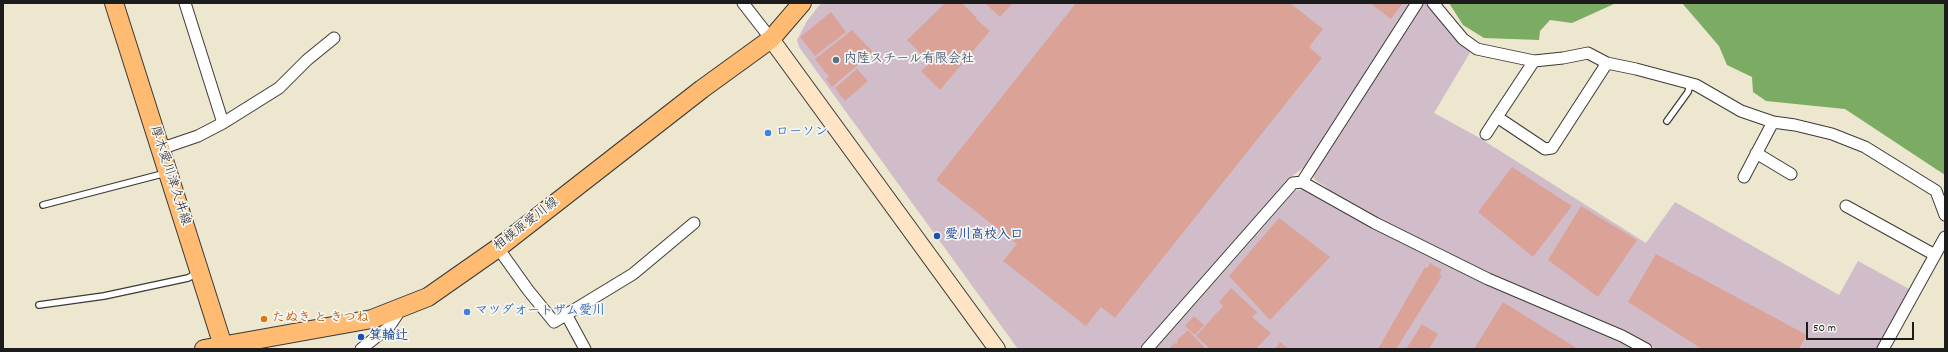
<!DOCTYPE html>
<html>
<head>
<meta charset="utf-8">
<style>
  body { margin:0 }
  #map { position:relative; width:1948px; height:352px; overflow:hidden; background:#ece7ce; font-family:Dekko,sans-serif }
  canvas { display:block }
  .frame { position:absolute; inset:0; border:4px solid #1c1c1c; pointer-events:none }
  .scale { position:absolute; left:1806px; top:322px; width:108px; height:18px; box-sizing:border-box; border:2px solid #1c1c1c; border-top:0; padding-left:5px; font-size:12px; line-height:14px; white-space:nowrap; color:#1c1c1c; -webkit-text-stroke:3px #f6f6f2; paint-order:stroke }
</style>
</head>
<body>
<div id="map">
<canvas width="1948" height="352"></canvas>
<div class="frame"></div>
<div class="scale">50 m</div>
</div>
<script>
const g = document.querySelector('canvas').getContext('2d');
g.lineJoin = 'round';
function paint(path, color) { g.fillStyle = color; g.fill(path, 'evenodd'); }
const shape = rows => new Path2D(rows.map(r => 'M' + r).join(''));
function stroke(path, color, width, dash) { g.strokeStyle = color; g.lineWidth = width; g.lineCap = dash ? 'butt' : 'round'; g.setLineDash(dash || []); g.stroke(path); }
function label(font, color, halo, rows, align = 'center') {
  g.font = font + ' Dekko,"Klee One",sans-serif'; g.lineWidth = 3.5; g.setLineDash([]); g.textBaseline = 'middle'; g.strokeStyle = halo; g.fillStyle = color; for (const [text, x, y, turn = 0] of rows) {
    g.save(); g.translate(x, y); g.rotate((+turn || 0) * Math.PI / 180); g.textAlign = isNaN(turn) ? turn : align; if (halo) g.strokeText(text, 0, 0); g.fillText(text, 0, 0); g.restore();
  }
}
const industrial = shape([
  [821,3,1412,3,1310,163,1292,176,1155,334,1138,349,1018,349,799,47,797,40,807,21],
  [1422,3,1430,5,1433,12,1456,39,1471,51,1434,113,1478,137,1646,243,1675,202,1839,295,1858,261,1911,290,1880,349,1657,349,1622,331,1565,309,1434,247,1378,220,1327,190,1326,187,1315,180,1312,173],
  [1303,189,1371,227,1466,274,1636,349,1156,349,1295,191]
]);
const forest = shape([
  [1449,3,1616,3,1572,23,1550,20,1540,31,1539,40,1484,38,1463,25],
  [1682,3,1945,3,1945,175,1845,109,1766,101,1753,92,1752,77,1727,65,1719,46]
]);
const building = shape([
  [945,3,962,3,977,18,951,43,976,19,990,31,940,90,921,71,930,63,907,40],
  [987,3,1013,3,1000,17,986,4],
  [1076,3,1290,3,1323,29,1309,47,1322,58,1115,318,1101,307,1086,326,1003,261,1017,244,936,180],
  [1370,3,1403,3,1391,19],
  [831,12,846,32,815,56,800,37],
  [852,30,873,52,832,87,826,79,829,77,815,59],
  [857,69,868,81,845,101,835,88],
  [1512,167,1572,206,1533,257,1478,212],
  [1581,206,1637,240,1598,297,1548,260],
  [1279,218,1330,257,1270,320,1229,276],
  [1656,254,1807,335,1799,349,1702,349,1628,302],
  [1430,263,1442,270,1439,274,1442,276,1396,349,1378,349,1425,267,1427,268],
  [1231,288,1257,312,1252,317,1271,333,1256,349,1210,349,1196,336,1223,306,1219,302],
  [1503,302,1578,349,1474,349],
  [1194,316,1204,325,1195,335,1185,326],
  [1422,324,1438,334,1429,349,1406,349],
  [1188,330,1205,348,1204,349,1169,349,1174,343,1176,344,1178,342,1177,340],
  [1280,342,1289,349,1275,349]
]);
const lane = shape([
  [1667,121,1688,92,1690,84],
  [43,205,166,173],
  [39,305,104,296,188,278,197,273]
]);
const street = shape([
  [185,3,223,123,279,88,307,60,334,38],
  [743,3,771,39],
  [1433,3,1463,39,1477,49,1534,61,1563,58,1588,53,1607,63,1636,69,1696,85,1741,111,1773,122,1795,125,1832,134,1865,147,1936,191,1945,215],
  [1534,61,1497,117,1545,149,1552,148,1607,63],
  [1486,134,1497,117],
  [160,149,198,136,223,123],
  [1756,153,1791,174],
  [1744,177,1773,122],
  [1302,182,1417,3],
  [1846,206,1935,255],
  [498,248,528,290,554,322,633,274,694,223],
  [566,314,585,349],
  [361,349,389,327,401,309],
  [1147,349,1293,183,1302,182,1375,223,1488,279,1622,336,1646,349],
  [1883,349,1945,237]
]);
const secondary = shape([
  [771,39,997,349]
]);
const primary = shape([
  [114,3,224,349],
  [204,349,372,319,428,297,498,248,702,89,771,39,802,3]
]);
const markers = [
  [836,60,4,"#5c6f8a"],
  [768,133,4,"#3f7fe0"],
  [937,236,4,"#1a4fb4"],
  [467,312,4,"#3f7fe0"],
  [264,319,4,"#e8710a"],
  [361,337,4,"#1a4fb4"]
];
const serviceNames = [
  ["内陸スチール有限会社",844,60]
];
const shopNames = [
  ["ローソン",776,133],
  ["マツダオートザム愛川",475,312]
];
const streetNames = [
  ["厚木愛川津久井線",169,176,72],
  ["相模原愛川線",527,225,-38]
];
const transitNames = [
  ["愛川高校入口",945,236],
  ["箕輪辻",369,337]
];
const foodNames = [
  ["たぬき と きつね",272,319]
];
paint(industrial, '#d1bdca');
paint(forest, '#7cab64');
paint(building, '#dba397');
stroke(lane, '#3b3a37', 8);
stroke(street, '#3b3a37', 13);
stroke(secondary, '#3b3a37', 18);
stroke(primary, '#3b3a37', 20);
stroke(lane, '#fff', 5.5);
stroke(street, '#fff', 11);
stroke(secondary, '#ffe4c6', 16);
stroke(primary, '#ffbb71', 18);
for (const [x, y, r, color] of markers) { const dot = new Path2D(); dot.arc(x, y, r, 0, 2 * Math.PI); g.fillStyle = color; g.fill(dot); stroke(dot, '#f6f6f2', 1.5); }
label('bold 13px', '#4e5e75', '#f6f6f2', serviceNames, 'left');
label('bold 13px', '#366cbe', '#f6f6f2', shopNames, 'left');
label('13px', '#1c1c1c', '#f6f6f2', streetNames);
label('bold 13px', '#164399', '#f6f6f2', transitNames, 'left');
label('bold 13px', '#c56008', '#f6f6f2', foodNames, 'left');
</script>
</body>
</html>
